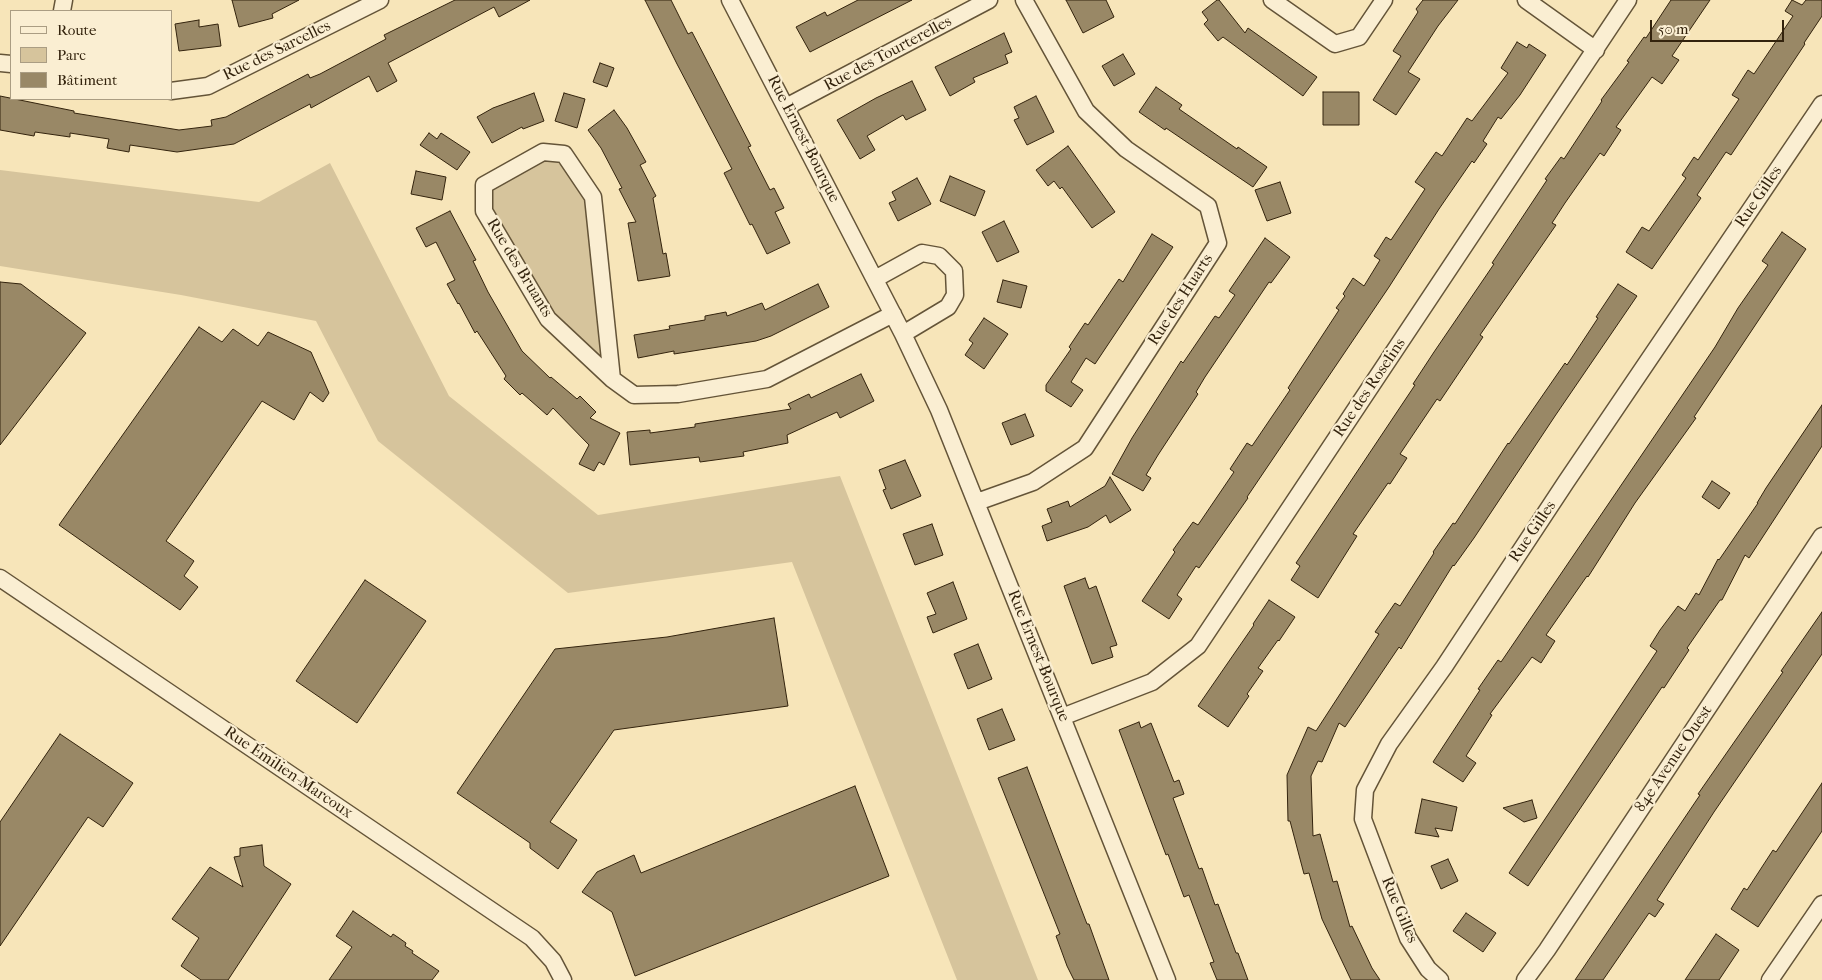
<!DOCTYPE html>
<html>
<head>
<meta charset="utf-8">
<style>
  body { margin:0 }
  #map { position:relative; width:1822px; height:980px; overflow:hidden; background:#f7e5b9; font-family:"IM FELL French Canon",serif }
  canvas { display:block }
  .legend { position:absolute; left:10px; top:10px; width:162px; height:90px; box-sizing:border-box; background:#faeed2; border:1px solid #aa9d83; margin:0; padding:6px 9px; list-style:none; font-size:15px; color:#33230d }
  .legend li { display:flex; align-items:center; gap:10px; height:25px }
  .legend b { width:25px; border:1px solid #aa9d83 }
  .scale { position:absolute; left:1650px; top:20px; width:134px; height:22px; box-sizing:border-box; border:2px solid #33230d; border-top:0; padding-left:6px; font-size:15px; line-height:18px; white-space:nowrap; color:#33230d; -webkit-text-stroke:4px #faeed2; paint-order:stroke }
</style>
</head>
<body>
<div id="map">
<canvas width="1822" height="980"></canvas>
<ul class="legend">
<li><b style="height:6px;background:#faeed2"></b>Route</li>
<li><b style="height:14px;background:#d6c49c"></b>Parc</li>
<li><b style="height:14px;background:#986"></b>Bâtiment</li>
</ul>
<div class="scale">50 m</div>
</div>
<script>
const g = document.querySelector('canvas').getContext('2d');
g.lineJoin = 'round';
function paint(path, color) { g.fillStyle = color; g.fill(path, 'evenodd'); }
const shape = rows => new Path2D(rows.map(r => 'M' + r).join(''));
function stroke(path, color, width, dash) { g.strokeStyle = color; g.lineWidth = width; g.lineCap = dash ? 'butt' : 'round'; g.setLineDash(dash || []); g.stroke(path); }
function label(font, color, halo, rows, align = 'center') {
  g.font = font + ' "IM FELL French Canon",serif'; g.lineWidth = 4.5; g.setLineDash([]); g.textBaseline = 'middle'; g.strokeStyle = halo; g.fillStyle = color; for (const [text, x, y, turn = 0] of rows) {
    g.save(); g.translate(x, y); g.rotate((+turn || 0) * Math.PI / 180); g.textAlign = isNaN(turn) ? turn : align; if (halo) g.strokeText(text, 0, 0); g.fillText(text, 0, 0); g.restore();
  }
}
const green = shape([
  [543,152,564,154,593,197,612,379,548,319,484,211,484,185],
  [330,163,449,396,598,515,840,476,1038,980,957,980,792,562,568,593,378,441,316,321,181,295,0,266,0,170,259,202]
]);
const building = shape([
  [232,0,299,0,272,14,273,18,239,27,232,0],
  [455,0,530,0,499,17,494,7,388,63,397,81,377,92,369,76,311,108,310,104,234,144,177,152,130,145,129,152,107,148,109,139,70,133,70,137,35,132,34,136,0,130,0,96,74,111,74,113,179,130,212,126,211,120,226,117,308,74,310,78,320,74,386,39,384,35,455,0],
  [645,0,671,0,688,34,692,32,751,146,748,147,770,190,774,188,784,208,775,212,790,243,767,254,752,224,750,225,724,173,732,169,677,64,645,0],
  [858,0,912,0,810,52,796,27,825,12,827,16,858,0],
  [1066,0,1106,0,1114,17,1083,33,1066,0],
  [1217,0,1219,0,1245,33,1248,28,1317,77,1303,96,1223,37,1218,41,1204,24,1208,20,1202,12,1217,0],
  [1423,0,1458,0,1438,26,1408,72,1420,79,1396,115,1373,100,1401,56,1393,51,1418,12,1416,9,1423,0],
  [1671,0,1710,0,1672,56,1679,60,1662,84,1652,77,1616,127,1621,130,1604,156,1600,153,1565,203,1552,223,1556,225,1480,335,1483,337,1440,401,1437,399,1400,454,1407,458,1390,484,1388,483,1353,534,1357,536,1318,598,1291,580,1300,566,1296,563,1415,385,1413,384,1434,352,1494,264,1492,263,1547,180,1545,179,1561,157,1564,159,1602,101,1601,100,1629,62,1627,61,1644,37,1646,38,1671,0],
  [1792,0,1802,5,1806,0,1822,0,1822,16,1804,43,1805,44,1731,155,1726,152,1697,195,1701,198,1652,269,1626,252,1642,227,1649,231,1686,178,1682,175,1694,157,1698,160,1739,99,1732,95,1748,70,1754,74,1793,16,1785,11,1792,0],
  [199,20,199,27,218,24,221,46,179,51,175,24,199,20],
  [1004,33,1012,52,1005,55,1008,63,973,78,975,82,950,96,935,67,1004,33],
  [1517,42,1527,48,1529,44,1546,55,1520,95,1501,119,1498,117,1483,141,1487,144,1474,163,1472,161,1439,209,1389,287,1247,497,1248,498,1199,568,1196,566,1177,595,1182,599,1169,619,1142,601,1175,552,1173,550,1193,522,1198,525,1234,472,1230,469,1247,443,1252,446,1290,390,1288,388,1339,310,1336,308,1345,296,1343,294,1353,278,1364,286,1380,260,1374,256,1386,237,1391,240,1425,189,1415,182,1436,152,1442,156,1467,118,1472,121,1508,73,1501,68,1517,42],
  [1123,54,1135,74,1114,86,1102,66,1123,54],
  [600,63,614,68,607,87,593,82,600,63],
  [912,81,926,110,906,120,903,115,867,136,875,150,860,159,837,120,876,98,912,81],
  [1156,87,1182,105,1179,109,1237,149,1238,147,1267,167,1253,187,1166,128,1165,130,1139,112,1156,87],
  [1323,92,1359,92,1359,125,1323,125,1323,92],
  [534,93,544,121,523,129,522,127,492,143,477,117,493,108,534,93],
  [564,93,585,99,577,128,555,121,564,93],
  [1036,96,1054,132,1027,145,1014,120,1019,118,1014,107,1036,96],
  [614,110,627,128,646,162,640,165,656,196,653,198,663,254,666,253,670,276,638,281,628,223,636,222,619,189,622,188,601,148,588,130,614,110],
  [429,133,437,139,441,133,470,152,457,170,420,145,429,133],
  [1068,146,1115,212,1092,228,1062,187,1060,189,1054,181,1048,186,1036,170,1068,146],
  [416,171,446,177,442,200,411,194,416,171],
  [950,176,985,191,975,216,940,201,950,176],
  [917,178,931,204,898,221,889,203,896,200,892,192,917,178],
  [1280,182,1291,213,1267,221,1255,190,1280,182],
  [450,211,476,260,473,261,488,292,522,351,550,378,551,377,577,399,580,396,596,412,590,418,620,433,604,465,599,462,594,471,579,464,589,445,553,408,547,415,522,393,520,395,504,379,506,376,477,331,475,333,459,303,458,304,447,284,455,280,436,242,426,247,416,228,450,211],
  [1004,221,1019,252,997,262,982,232,1004,221],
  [1782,232,1806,249,1694,417,1696,418,1635,503,1588,577,1587,576,1546,635,1555,641,1541,663,1532,657,1490,714,1492,715,1466,756,1476,763,1463,782,1433,762,1480,690,1478,689,1498,660,1501,662,1715,347,1738,308,1768,265,1762,261,1782,232],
  [1152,234,1173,247,1095,364,1086,358,1071,382,1083,390,1071,407,1046,391,1046,385,1071,349,1069,347,1085,323,1088,325,1119,279,1123,282,1152,234],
  [1265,238,1290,257,1271,283,1269,282,1205,377,1196,392,1198,394,1158,455,1146,475,1151,478,1143,491,1112,474,1132,438,1181,361,1183,363,1215,316,1219,318,1235,295,1229,291,1265,238],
  [1003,280,1027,286,1021,308,997,302,1003,280],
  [0,282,21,284,86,333,0,445,0,282],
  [818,284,829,307,771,336,756,341,674,354,674,351,638,358,634,335,670,329,669,326,705,320,705,316,726,312,727,316,762,303,765,310,818,284],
  [1618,284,1637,296,1555,416,1474,538,1454,566,1453,565,1401,649,1399,647,1345,727,1339,723,1322,762,1318,761,1311,776,1313,836,1320,834,1333,882,1337,881,1350,927,1352,926,1372,968,1380,980,1351,980,1322,919,1309,873,1304,874,1290,821,1288,821,1287,775,1308,727,1316,731,1379,634,1375,632,1395,603,1400,606,1434,553,1433,552,1453,523,1455,524,1508,443,1509,444,1565,363,1567,365,1598,318,1596,317,1618,284],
  [984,318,1008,334,984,369,965,355,973,343,969,340,984,318],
  [199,327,222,342,233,329,258,346,268,332,311,352,329,393,323,402,310,392,294,420,262,401,166,541,194,561,184,576,198,587,180,610,59,525,199,327],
  [861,374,874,401,840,418,837,412,787,435,788,443,743,452,744,456,700,462,699,457,630,465,627,432,650,430,650,433,695,427,695,424,791,409,788,404,809,394,811,398,861,374],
  [1822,405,1822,446,1749,558,1745,555,1722,600,1720,600,1687,648,1689,650,1664,688,1662,687,1528,886,1509,873,1657,651,1650,646,1660,630,1678,606,1685,611,1696,593,1699,595,1718,559,1719,560,1758,503,1757,503,1766,488,1822,405],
  [1025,414,1034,436,1011,445,1002,423,1025,414],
  [905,460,921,496,891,509,883,490,886,489,879,470,905,460],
  [1110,477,1131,510,1110,523,1106,515,1088,527,1047,541,1042,526,1052,522,1047,509,1068,501,1070,507,1105,486,1110,477],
  [1712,481,1730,493,1719,509,1702,497,1712,481],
  [932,524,943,555,915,565,903,534,932,524],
  [1085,578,1089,589,1096,586,1117,645,1110,647,1113,657,1092,664,1064,586,1085,578],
  [365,580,426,621,357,723,296,681,365,580],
  [953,582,967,619,933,633,927,617,936,614,927,593,953,582],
  [1269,600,1295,617,1279,641,1278,640,1258,668,1263,671,1247,694,1249,696,1228,727,1198,706,1254,625,1253,624,1269,600],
  [1822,612,1822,654,1714,812,1657,900,1664,904,1655,917,1649,913,1603,980,1575,980,1700,795,1698,794,1783,672,1781,671,1822,612],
  [774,618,788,706,614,730,550,822,577,840,558,869,530,848,530,843,457,793,555,649,667,637,774,618],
  [978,644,992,679,968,689,954,654,978,644],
  [1002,709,1015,740,989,750,977,719,1002,709],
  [1139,722,1141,728,1151,723,1174,782,1179,780,1184,794,1173,798,1199,869,1202,868,1215,905,1218,904,1236,953,1238,953,1248,980,1217,980,1210,963,1214,962,1189,895,1184,897,1168,854,1166,855,1119,730,1139,722],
  [60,734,133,783,103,827,88,817,0,946,0,822,60,734],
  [1027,767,1087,924,1089,924,1109,980,1074,980,1067,966,1056,936,1060,934,998,778,1027,767],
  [1822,783,1822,831,1758,927,1731,909,1744,888,1747,890,1773,850,1776,852,1822,783],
  [855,786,889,876,635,976,612,912,582,892,597,872,634,855,641,873,855,786],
  [1422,799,1457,807,1452,831,1435,828,1439,837,1415,833,1422,799],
  [1532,800,1537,818,1524,822,1503,808,1532,800],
  [262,845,264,866,291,884,228,980,201,980,181,966,199,938,172,919,210,867,243,887,234,857,240,856,240,848,262,845],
  [1448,859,1458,881,1441,889,1431,866,1448,859],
  [353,911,391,937,393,934,399,938,406,943,405,946,413,951,412,953,439,971,432,980,329,980,352,947,336,936,353,911],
  [1466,913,1496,933,1483,952,1453,931,1466,913],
  [1716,934,1739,950,1719,980,1685,980,1716,934]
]);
const minor = shape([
  [730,0,903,334,939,410,1167,980],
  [1272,0,1335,44,1359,37,1384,0],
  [1526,0,1596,50],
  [62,11,64,0],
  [0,63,11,64],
  [171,91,208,86,380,0],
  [786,107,989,0],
  [875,279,922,253,939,256,954,271,955,295,948,307,903,334],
  [612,379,593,197,564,154,543,152,484,185,484,211,548,319,612,379,634,395,678,394,767,379,893,314],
  [977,502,1033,482,1085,448,1218,243,1208,206,1126,149,1086,111,1024,0],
  [0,578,532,938,553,961,563,980],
  [1062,717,1152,682,1198,646,1628,0],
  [1440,980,1428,969,1408,938,1363,819,1365,790,1389,744,1444,667,1566,482,1822,104],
  [1525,980,1547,950,1822,536],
  [1770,980,1822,904]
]);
const streetNames = [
  ["Rue des Sarcelles",277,51,-26],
  ["Rue des Tourterelles",888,54,-28],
  ["Rue Ernest-Bourque",803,139,63],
  ["Rue Gilles",1759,197,-56],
  ["Rue des Bruants",519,268,59],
  ["Rue des Huarts",1181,300,-57],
  ["Rue des Roselins",1370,388,-56],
  ["Rue Gilles",1533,532,-56],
  ["Rue Ernest-Bourque",1038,656,68],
  ["84e Avenue Ouest",1674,759,-56],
  ["Rue Émilien-Marcoux",288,773,34],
  ["Rue Gilles",1399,910,67]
];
paint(green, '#d6c49c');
paint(building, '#986');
stroke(building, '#33230d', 1);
stroke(minor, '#645438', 19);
stroke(minor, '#faeed2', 16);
label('16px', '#33230d', '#faeed2', streetNames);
</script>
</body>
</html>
